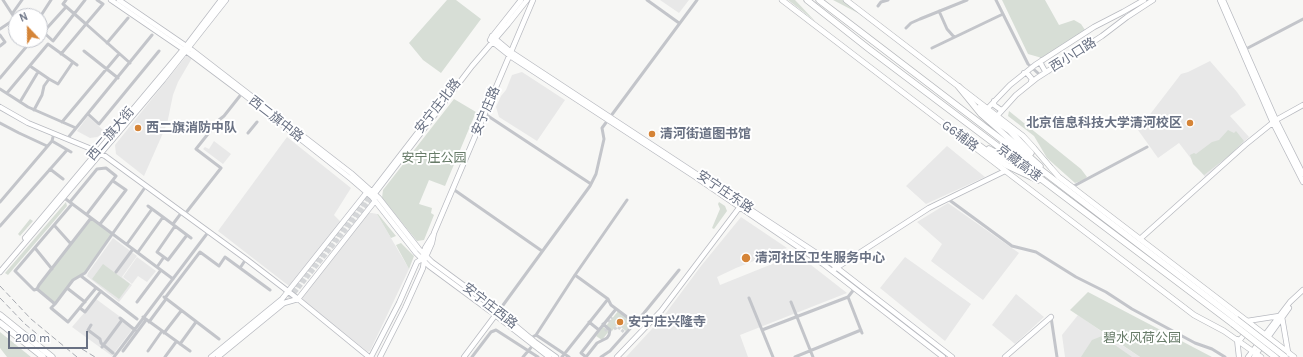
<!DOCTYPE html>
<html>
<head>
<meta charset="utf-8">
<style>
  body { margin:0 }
  #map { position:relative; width:1303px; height:357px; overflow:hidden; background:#f7f7f5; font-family:Karla,sans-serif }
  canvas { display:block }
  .north { position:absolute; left:8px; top:8px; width:40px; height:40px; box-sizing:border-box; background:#fff; border:1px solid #c3c6cd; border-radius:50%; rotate:338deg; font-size:11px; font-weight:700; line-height:16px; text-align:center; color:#697183 }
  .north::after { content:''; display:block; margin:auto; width:14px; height:18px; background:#d58437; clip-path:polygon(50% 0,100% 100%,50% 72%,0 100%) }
  .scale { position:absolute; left:8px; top:331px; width:80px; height:18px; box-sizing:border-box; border:2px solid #697183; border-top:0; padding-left:5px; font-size:12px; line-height:14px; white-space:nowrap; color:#697183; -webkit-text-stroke:3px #fff; paint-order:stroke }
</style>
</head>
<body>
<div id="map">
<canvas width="1303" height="357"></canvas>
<div class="north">N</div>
<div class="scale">200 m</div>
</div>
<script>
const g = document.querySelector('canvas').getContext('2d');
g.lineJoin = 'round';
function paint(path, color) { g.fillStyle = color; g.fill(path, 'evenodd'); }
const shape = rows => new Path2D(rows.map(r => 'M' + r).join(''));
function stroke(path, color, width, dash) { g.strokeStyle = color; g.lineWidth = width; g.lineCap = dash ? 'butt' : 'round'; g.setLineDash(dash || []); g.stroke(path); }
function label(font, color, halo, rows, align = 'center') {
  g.font = font + ' Karla,"Noto Sans SC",sans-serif'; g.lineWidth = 4; g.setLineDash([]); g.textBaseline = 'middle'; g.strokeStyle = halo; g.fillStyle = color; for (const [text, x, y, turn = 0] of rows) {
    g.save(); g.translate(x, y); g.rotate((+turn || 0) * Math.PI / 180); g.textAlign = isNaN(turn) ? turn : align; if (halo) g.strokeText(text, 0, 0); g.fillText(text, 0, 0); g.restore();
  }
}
const built = shape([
  [660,0,689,0,679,13],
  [187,55,192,58,178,82,173,95,167,124,144,176,116,154,115,145],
  [1210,61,1237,92,1246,105,1230,116,1249,137,1205,177,1179,143,1158,158,1138,130,1181,74,1188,72],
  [522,72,565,100,537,141,499,117,496,107,501,96,506,90,512,75],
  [88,116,105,132,103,134,97,137,90,138,77,131],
  [287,137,351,188,334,215,341,222,289,286,218,231],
  [214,141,231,154,223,164,203,149,205,147,209,149],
  [947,146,985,177,926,204,906,186],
  [948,203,1019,253,983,300,931,261,942,244,917,222],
  [368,213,372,213,377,214,409,269,370,351,368,352,300,298],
  [741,217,787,248,736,268,717,277,720,285,797,254,847,293,740,335,748,357,626,357,663,317,701,266],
  [113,238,137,256,122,277,132,285,119,302,87,276,88,273],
  [137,257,156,271,147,282,138,276,132,284,123,277],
  [905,257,971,304,945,341,880,288],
  [1016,294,1044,317,1015,344,992,325],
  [96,299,134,327,112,356,72,327],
  [1078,315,1108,336,1140,357,1065,357,1062,335]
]);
const green = shape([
  [447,0,456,0,481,19,441,73,423,60,409,43],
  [788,0,795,0,815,21],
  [833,0,844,0,859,11,858,13],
  [1002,0,1045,0,1059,25,1074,20,1081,24,1085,30,1042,58,1028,54],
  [454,99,476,112,445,186,429,180,419,204,432,208,431,213,434,215,424,240,417,241,382,198,383,190],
  [1009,111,1081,169,1087,177,1084,180,1075,183,1047,158,1034,136,1008,116],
  [1228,130,1234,133,1236,131,1244,141,1230,155,1204,175,1193,164,1190,155,1194,153,1196,154,1212,142,1219,140],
  [66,202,67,206,8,275,5,273],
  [719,202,725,206,727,211,714,229,712,228,720,209,718,204],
  [377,214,378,214,396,236,391,238],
  [91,218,113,234,85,273,73,280,55,304,37,289],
  [30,219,33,221,20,236,18,234],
  [401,243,414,256,409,269,396,245],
  [103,264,130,284,119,299,92,279],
  [1088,292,1212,357,1140,357,1070,310],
  [619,310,634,322,626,331,618,325,616,326,612,331,606,326],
  [603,327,605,328,605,330,606,328,609,331,602,340,596,336],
  [0,332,31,357,7,357,0,348],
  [1102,336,1132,357,1081,357,1092,340]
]);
const streetTunnel = shape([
  [608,322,612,317],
  [605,329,607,331],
  [614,329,618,327,624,332]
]);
const secondaryTunnel = shape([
  [282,300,287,297,370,194],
  [286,303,372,197]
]);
const street = shape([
  [3,0,16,20],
  [97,0,103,4,86,24,130,63],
  [647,0,679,23],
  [996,0,1028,64,1040,75],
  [878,6,881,2,888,0],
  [939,11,947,29,954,37],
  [12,14,22,0],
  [40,17,51,0],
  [906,28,911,23,920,19,967,0],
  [0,29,15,19],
  [42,31,53,41,85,0],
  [40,33,47,28,66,7],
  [0,35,5,42,0,46],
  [107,43,128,18],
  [932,48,1003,14],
  [1244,50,1303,19],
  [84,51,118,78],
  [61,54,86,24,63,4,66,0],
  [30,66,49,79],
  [0,78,32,40],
  [0,89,28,107,76,128],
  [7,93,48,44,77,65],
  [20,102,38,72],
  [34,110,42,95,44,86,49,79,58,84,73,62],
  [88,114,99,124,159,51],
  [485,114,591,184],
  [62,122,119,54],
  [0,123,19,133,47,146],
  [248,133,257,122],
  [67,139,152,35],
  [52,141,71,152],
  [50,169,63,179],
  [1072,187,1147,147],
  [453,189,542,251],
  [63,197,173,279],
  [948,199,1012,246,1036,252,1076,277,1106,292,1132,309,1195,343,1212,349,1225,357],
  [0,202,52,141,54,133],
  [70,202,97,169,106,168,116,176,87,214],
  [185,214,221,168,196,149,219,120,224,116,243,92],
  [163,217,191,238],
  [91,218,39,285,37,289,55,304,73,280,85,273,146,186],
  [100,224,126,190,113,181],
  [173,224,182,212],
  [54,225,71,244],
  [0,226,67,150],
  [175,226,157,252,168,260,187,235],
  [127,244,152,209],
  [35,248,52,269],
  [138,252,163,217,148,206],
  [157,267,164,257],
  [240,268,246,259],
  [116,272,133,249],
  [575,275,608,299,611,305,635,323],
  [81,276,137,319],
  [67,288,85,302],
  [37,289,34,290,15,271,72,204],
  [164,297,219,339],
  [848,297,862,333],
  [165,298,200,252,219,266,225,257,270,290],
  [749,298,773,357],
  [137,302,161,270],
  [791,302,813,357],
  [55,304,51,308,68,322,96,288],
  [80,308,85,312,101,291],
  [498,312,590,186,596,174,604,139,602,128,697,0],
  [143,317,190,351],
  [1051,317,1057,357],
  [120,318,135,330],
  [149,322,166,299],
  [91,325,88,330,100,339,101,343,113,353],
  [599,330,616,309],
  [762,330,848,297,855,288],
  [164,333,181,311],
  [536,335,569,357],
  [531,338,536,335,575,275,627,200],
  [180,344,196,322],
  [102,347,122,320],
  [123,351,146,320],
  [148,351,162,331],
  [114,357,209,231],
  [165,357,176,342],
  [472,357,491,332,496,330,538,357],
  [523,357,534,344],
  [562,357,608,299],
  [586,357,581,353,599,330,589,322],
  [586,357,597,343,607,338,609,335,610,330,603,324],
  [601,357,610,351,644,313,679,270],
  [795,357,861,330]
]);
const secondary = shape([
  [111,0,190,54,242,93,351,179,372,197,416,253,429,266,490,311,549,357],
  [119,0,192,50,351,173,379,198,419,249,432,262,493,307,535,342,556,357],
  [1220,0,1273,123,1303,182],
  [1223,0,1276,120,1303,174],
  [492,36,511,52,827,260,952,357],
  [491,38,521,0],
  [490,40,510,56,694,176,823,264,943,357],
  [1042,60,1041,64,1045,71,1048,71],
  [1024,73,1027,73,1032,79,1031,82],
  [994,101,994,105,1001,110,1003,109],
  [0,107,28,123,89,148,105,156,246,259,298,299,369,357],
  [987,109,1010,85,1035,65,1094,27,1123,12,1144,0],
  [997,116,1016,95,1037,78,1102,36,1127,17,1153,0],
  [371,193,442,101],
  [373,196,472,66,508,24,527,0],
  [25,238,186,46,221,0],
  [1140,239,1245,145,1276,120,1303,105],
  [833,270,929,208,1005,171],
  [0,272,163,80,226,0],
  [1282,317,1288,352,1286,354],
  [1247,321,1279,316],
  [1237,339,1239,357],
  [1239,341,1247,331],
  [211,357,282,299,367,192],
  [218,357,284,303,298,299,375,201],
  [371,357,399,303,417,262,422,259,425,248,433,235],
  [380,357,405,308,423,268,424,261,432,243,434,233,533,0],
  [464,357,497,313],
  [617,357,661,311,739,208],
  [1005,357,1051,317],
  [1248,357,1290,302,1303,290],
  [1254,357,1289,308]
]);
const primary = shape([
  [782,0,1194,315,1224,331,1261,357],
  [846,0,1023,136,1034,148,1051,168,1059,177,1294,357]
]);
const highway = shape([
  [807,0,869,49,1233,324],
  [819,0,1236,319],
  [959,87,981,114,997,128,1040,166],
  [979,108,1010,131,1031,153],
  [955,132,976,143],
  [973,141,1006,165,1038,180],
  [989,149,1015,163],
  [0,315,52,357],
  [0,323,43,357]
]);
const rail = shape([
  [0,286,31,319,77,357],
  [0,298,25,324,42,338],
  [82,349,95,357]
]);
const highwayBridge = shape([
  [1236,319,1285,357],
  [1233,324,1275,357]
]);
const markers = [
  [1190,123,4,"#d58437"],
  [138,128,4,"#d58437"],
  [652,134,4,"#d58437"],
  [746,258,5,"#d58437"],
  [620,322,4,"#d58437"]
];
const streetNames = [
  ["西小口路",1073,55,-32],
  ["安宁庄北路",438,106,-52],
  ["安宁庄路",486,111,-67],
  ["西二旗中路",276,119,38],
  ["西二旗大街",111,134,-50],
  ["G6辅路",960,136,37],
  ["京藏高速",1019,163,37],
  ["安宁庄东路",725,192,34],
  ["安宁庄西路",490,306,38]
];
const poiNames = [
  ["北京信息科技大学清河校区",1182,123,"right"],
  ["西二旗消防中队",146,128],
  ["清河街道图书馆",660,134],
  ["清河社区卫生服务中心",755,258],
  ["安宁庄兴隆寺",628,322]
];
const parkNames = [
  ["安宁庄公园",434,158],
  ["碧水风荷公园",1142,338]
];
paint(built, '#e8e8e8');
paint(green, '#d7ded6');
stroke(streetTunnel, '#d4d6d8', 3, [3, 1.5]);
stroke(secondaryTunnel, '#d4d6d8', 4.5, [4.5, 2]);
stroke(secondary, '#b8bac0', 6);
stroke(primary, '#b7b9bd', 6);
stroke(highway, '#b6b8bc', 7);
stroke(street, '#c3c5ca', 3);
stroke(secondary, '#fff', 4.5);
stroke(primary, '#fff', 5);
stroke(highway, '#fff', 5.5);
stroke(rail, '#a6a9b0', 1, [6, 3]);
stroke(highwayBridge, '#b6b8bc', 7, []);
stroke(highwayBridge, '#fff', 5.5);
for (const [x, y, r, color] of markers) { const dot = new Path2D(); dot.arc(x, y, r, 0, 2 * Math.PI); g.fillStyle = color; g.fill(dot); stroke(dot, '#fff', 1.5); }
label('13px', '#697183', '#fff', streetNames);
label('bold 13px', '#697183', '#fff', poiNames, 'left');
label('13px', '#677b68', '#fff', parkNames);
</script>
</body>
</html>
